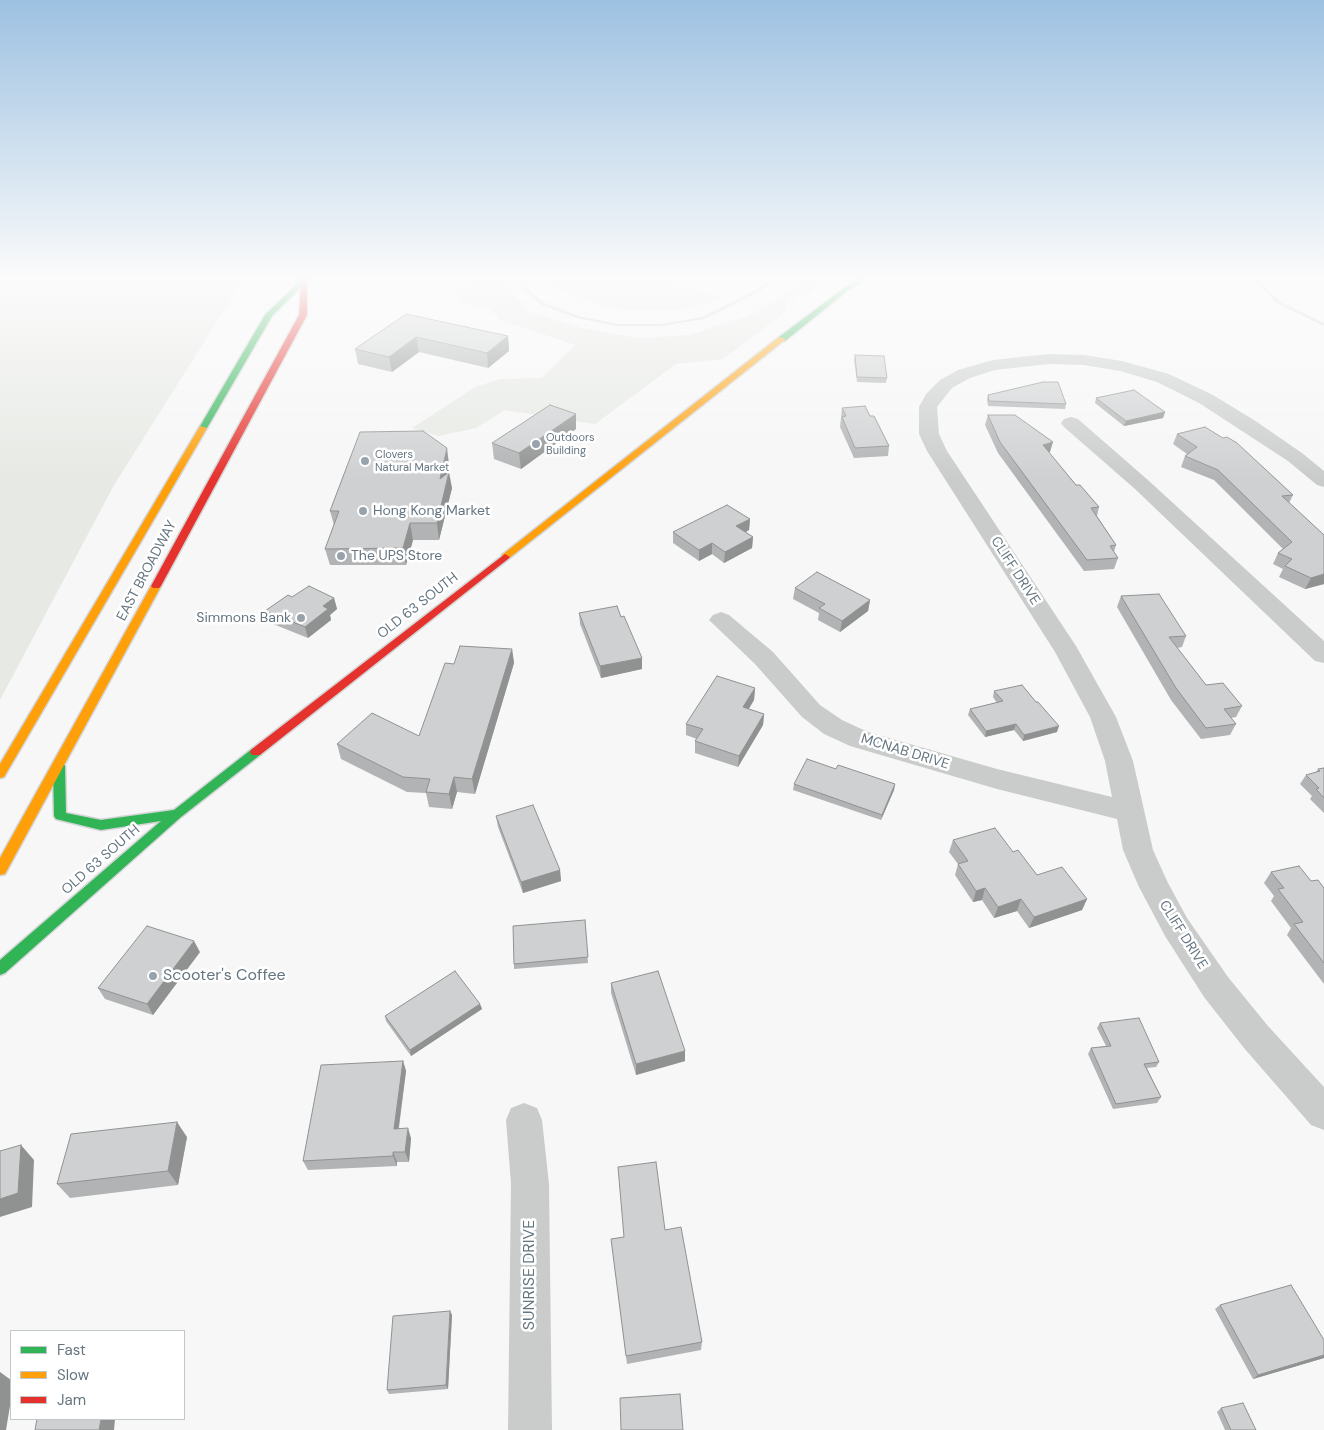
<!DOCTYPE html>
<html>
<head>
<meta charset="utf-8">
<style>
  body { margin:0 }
  #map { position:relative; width:1324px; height:1430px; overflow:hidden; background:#f7f7f7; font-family:"DM Sans",sans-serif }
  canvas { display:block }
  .legend { position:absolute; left:10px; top:1330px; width:175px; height:90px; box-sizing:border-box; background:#fff; border:1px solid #c1c8cc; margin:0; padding:6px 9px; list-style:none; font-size:15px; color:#647580 }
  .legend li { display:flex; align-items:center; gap:10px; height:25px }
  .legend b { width:25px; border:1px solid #c1c8cc }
</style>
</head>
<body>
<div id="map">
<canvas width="1324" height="1430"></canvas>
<ul class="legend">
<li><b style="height:6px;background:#30b455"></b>Fast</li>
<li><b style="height:6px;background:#ff9f0a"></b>Slow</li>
<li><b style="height:6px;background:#e5322d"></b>Jam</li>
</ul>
</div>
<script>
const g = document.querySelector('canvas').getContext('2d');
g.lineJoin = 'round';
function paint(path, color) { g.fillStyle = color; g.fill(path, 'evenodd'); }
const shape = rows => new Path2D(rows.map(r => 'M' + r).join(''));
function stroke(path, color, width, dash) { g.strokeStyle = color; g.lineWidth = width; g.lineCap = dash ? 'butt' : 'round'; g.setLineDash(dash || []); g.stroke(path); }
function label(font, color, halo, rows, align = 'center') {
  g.font = font + ' "DM Sans",sans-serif'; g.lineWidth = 5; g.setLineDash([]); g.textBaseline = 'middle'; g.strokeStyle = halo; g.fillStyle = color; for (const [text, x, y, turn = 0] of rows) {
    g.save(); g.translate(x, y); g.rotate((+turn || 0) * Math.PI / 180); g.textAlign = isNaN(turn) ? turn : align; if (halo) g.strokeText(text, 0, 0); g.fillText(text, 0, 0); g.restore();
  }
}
const green = shape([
  [0,279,244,279,114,485,0,700],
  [481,279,501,279,528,311,586,329,641,338,689,335,744,317,767,307,802,279,830,279,806,294,789,300,782,315,723,359,676,364,595,424,505,410,476,428,438,436,412,428,475,387,500,379,542,378,575,345,500,320,491,310,462,302,453,289],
  [528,279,667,279,723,298,690,308,652,311,606,307]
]);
const stream = shape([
  [517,279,521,279,529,290,545,303,579,316,618,324,661,324,702,317,755,290,770,279,775,279,759,292,705,319,661,326,618,326,576,318,541,305,525,292,517,279],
  [1253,279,1257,279,1280,301,1324,323,1324,326,1276,303,1253,279]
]);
const street = shape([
  [1049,354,1084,355,1122,361,1169,374,1213,395,1254,420,1302,453,1324,471,1324,487,1317,485,1288,461,1199,403,1157,382,1120,371,1084,365,1049,364,995,370,970,378,952,388,937,407,939,434,947,451,1076,646,1116,717,1133,761,1153,850,1168,883,1187,918,1228,977,1268,1026,1324,1087,1324,1130,1311,1125,1244,1048,1204,997,1165,936,1139,887,1123,850,1117,819,997,789,850,746,824,734,802,717,755,664,709,620,713,615,721,612,729,615,773,652,820,705,842,720,868,732,997,769,1112,797,1105,761,1090,717,1055,652,927,451,919,434,919,407,926,394,940,380,958,370,993,360,1049,354],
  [1071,417,1078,419,1149,481,1324,641,1324,663,1315,661,1135,489,1064,427,1061,423,1064,419,1071,417],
  [524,1103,537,1108,542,1120,549,1184,552,1430,508,1430,511,1184,506,1120,511,1108,524,1103]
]);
const fast = shape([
  [302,279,309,279,272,316,207,428,200,430,199,428,265,315,302,279],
  [859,279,867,279,847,291,785,341,779,341,779,337,843,289,859,279],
  [256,748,260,749,262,752,260,755,181,817,5,973,0,975,0,960,161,821,101,830,56,819,54,816,53,766,55,763,63,763,65,766,66,813,101,820,174,810,252,749,256,748]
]);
const slow = shape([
  [779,337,786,339,508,559,502,559,502,555,779,337],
  [200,426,207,428,4,777,0,778,0,764,200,426],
  [156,583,161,586,5,874,0,875,0,858,151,586,156,583]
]);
const jam = shape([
  [304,280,307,282,307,315,161,586,159,588,153,588,151,586,299,315,301,282,304,280],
  [505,554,510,557,508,559,260,755,252,755,250,752,252,749,505,554]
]);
const wall = shape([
  [406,314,508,336,509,351,488,368,419,352,392,372,358,364,355,349],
  [855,355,887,378,886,383,857,382,854,360],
  [988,395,1066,404,1065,409,988,406,987,400],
  [1096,398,1165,412,1163,418,1124,426,1095,403],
  [842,408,870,416,889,446,888,456,854,458,840,427],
  [988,415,1050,452,1049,453,1076,485,1099,507,1097,516,1116,545,1114,552,1118,558,1114,569,1084,571,998,453,985,425],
  [576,429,521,469,494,459,492,443],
  [1177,434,1293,495,1289,503,1324,535,1324,584,1305,589,1279,577,1283,569,1273,564,1278,553,1283,549,1214,480,1181,467,1185,456,1187,454,1173,444],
  [449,464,447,474,452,488,439,540,413,540,406,565,330,565,325,549,334,525,330,511],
  [750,519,749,530,746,532,753,537,752,548,724,563,712,554,699,561,673,543,673,532],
  [795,588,870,600,868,611,840,632,818,620,819,613,793,599],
  [1121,596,1186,636,1182,647,1177,648,1206,685,1242,706,1236,717,1231,718,1236,724,1230,735,1201,739,1171,700,1117,607],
  [292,597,334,598,337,609,330,615,331,620,308,638,268,622,265,611],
  [579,613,642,658,642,669,601,678,580,624],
  [512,649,514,663,475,794,457,792,452,809,429,807,426,793,407,792,341,759,337,744,419,736,454,664],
  [755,688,754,700,748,709,764,714,763,725,738,767,695,753,695,741,697,739,686,735,686,724],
  [994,691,1057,732,1023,741,1014,730,985,737,968,715,970,709,997,703,993,697],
  [1324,768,1324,813,1310,799,1312,796,1300,784,1306,775,1316,772,1318,769],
  [794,784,895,784,894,790,881,820,793,790],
  [496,816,560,870,561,881,523,893,498,827],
  [953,840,1013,852,1037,875,1087,899,1082,910,1029,928,1017,911,994,918,982,900,973,902,955,875,958,864,949,852],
  [1271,872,1311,881,1324,888,1324,984,1287,935,1291,928,1271,901,1274,896,1264,883],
  [585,920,588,963,514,969,514,964],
  [200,952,153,1015,105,999,98,988],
  [611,983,685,1051,685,1061,636,1075,611,993],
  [480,1004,482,1009,411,1056,386,1021,385,1016],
  [1100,1023,1159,1062,1156,1067,1147,1068,1161,1097,1157,1103,1113,1109,1088,1054,1091,1048,1106,1046,1097,1028],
  [403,1061,406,1071,399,1128,411,1138,409,1162,397,1162,397,1166,308,1170,303,1161],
  [187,1137,178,1185,70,1198,57,1184],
  [665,1230,702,1342,701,1350,627,1364,611,1239],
  [1220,1305,1324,1340,1324,1358,1253,1379,1215,1309],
  [450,1311,452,1315,448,1389,389,1394,387,1390],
  [1221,1408,1256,1430,1225,1430,1217,1412]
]);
const shadedWall = shape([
  [508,336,509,351,488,368,487,353],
  [416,337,419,352,392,372,389,357],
  [1165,412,1163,418,1124,426,1126,421],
  [576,414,576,429,521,469,519,453],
  [1053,442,1050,452,1040,455,1043,445],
  [447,448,449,464,442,495,440,479],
  [449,472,452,488,439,540,437,523],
  [750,519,749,530,736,537,736,526],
  [410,523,413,540,406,565,403,548],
  [753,537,752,548,724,563,725,552],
  [712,543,712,554,699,561,699,550],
  [1324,574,1324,584,1305,589,1311,578],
  [334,598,337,609,330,615,331,620,308,638,305,627,323,606],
  [870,600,868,611,840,632,842,621],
  [512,649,514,663,475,794,472,779],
  [642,658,642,669,601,678,600,666],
  [755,688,754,700,743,719,743,707],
  [764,714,763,725,738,767,739,756],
  [1016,724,1014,730,985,737,986,731],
  [1059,726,1057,732,1023,741,1024,735],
  [454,777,457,792,452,809,449,794],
  [895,784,894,790,881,820,882,815],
  [560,870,561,881,523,893,521,882],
  [985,888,982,900,973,902,976,891],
  [1021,899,1017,911,994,918,998,907],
  [1087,899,1082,910,1029,928,1034,917],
  [194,941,200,952,153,1015,147,1004],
  [480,1004,482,1009,411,1056,410,1050],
  [685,1051,685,1061,636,1075,636,1064],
  [403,1061,406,1071,397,1139,394,1129],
  [177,1122,187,1137,178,1185,168,1171],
  [408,1128,411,1138,409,1162,405,1152],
  [21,1145,34,1160,32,1207,0,1217,0,1199],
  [393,1152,397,1162,397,1166,393,1156],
  [450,1311,452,1315,448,1389,446,1385],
  [1324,1355,1324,1358,1253,1379,1258,1375],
  [0,1372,11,1380,11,1400,6,1430,0,1430],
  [101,1419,115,1419,114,1430,99,1430]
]);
const building = shape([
  [406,314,508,336,487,353,416,337,389,357,355,349,406,314],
  [855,355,884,356,887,378,857,377,855,355],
  [1043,382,1058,382,1066,404,989,401,988,395,1043,382],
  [1134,390,1165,412,1126,421,1096,398,1134,390],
  [550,405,576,414,519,453,492,443,550,405],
  [865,406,870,416,874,416,889,446,855,448,842,417,846,416,842,408,865,406],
  [988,415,1015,415,1053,442,1043,445,1076,485,1080,485,1099,507,1091,508,1116,545,1110,546,1118,558,1087,560,1000,442,988,415],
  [1205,427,1223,438,1227,437,1237,443,1293,495,1282,496,1324,535,1324,574,1311,578,1285,566,1292,559,1278,553,1292,542,1218,470,1185,456,1197,447,1177,434,1205,427],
  [423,431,447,448,440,479,449,472,437,523,410,523,403,548,325,549,339,511,330,511,360,432,423,431],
  [727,505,750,519,736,526,753,537,725,552,712,543,699,550,673,532,727,505],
  [817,572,870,600,842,621,819,608,825,604,795,588,817,572],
  [309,586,334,598,323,606,328,609,305,627,265,611,288,595,292,597,309,586],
  [1159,594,1186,636,1169,637,1206,685,1223,683,1242,706,1224,709,1236,724,1206,728,1176,688,1121,596,1159,594],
  [617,606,621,617,624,616,642,658,600,666,579,613,617,606],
  [460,646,512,649,472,779,454,777,449,794,426,792,430,779,403,777,337,744,372,713,419,736,445,663,454,664,460,646],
  [717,676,755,688,743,707,764,714,739,756,695,741,703,729,686,724,717,676],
  [1022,685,1036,702,1038,702,1059,726,1024,735,1016,724,986,731,970,709,1003,701,994,691,1022,685],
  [807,759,836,769,838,765,895,784,882,815,794,784,807,759],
  [1324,768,1324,798,1316,789,1319,788,1306,775,1320,771,1318,769,1324,768],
  [533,805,560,870,521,882,496,816,533,805],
  [995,828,1013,852,1018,850,1037,875,1062,867,1087,899,1034,917,1021,899,998,907,985,888,976,891,958,864,968,861,953,840,995,828],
  [1299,866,1311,881,1318,880,1324,888,1324,963,1294,924,1303,922,1278,889,1284,888,1271,872,1299,866],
  [585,920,588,957,514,964,513,926,585,920],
  [147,926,194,941,147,1004,98,988,147,926],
  [455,971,480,1004,410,1050,385,1016,455,971],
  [658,971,685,1051,636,1064,611,983,658,971],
  [1139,1018,1159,1062,1144,1064,1161,1097,1116,1104,1091,1048,1111,1046,1100,1023,1139,1018],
  [403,1061,394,1129,408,1128,405,1152,393,1152,393,1156,303,1161,321,1065,403,1061],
  [177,1122,168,1171,57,1184,71,1134,177,1122],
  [21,1145,18,1193,0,1199,0,1151,21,1145],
  [656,1162,665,1230,681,1227,702,1342,626,1356,611,1239,624,1237,618,1167,656,1162],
  [1291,1285,1324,1340,1324,1355,1258,1375,1220,1305,1291,1285],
  [450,1311,446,1385,387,1390,393,1316,450,1311],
  [680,1394,683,1430,621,1430,620,1398,680,1394],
  [1243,1403,1256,1430,1231,1430,1221,1408,1243,1403],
  [37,1419,101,1419,99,1430,35,1430,37,1419]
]);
const markers = [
  [536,444,5,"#97a2aa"],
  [365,461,5,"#97a2aa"],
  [363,511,5,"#97a2aa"],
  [341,556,5,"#97a2aa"],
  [301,618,5,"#97a2aa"],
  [153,976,5,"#97a2aa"]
];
const farPoinames = [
  ["Outdoors",546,438],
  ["Building",546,451],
  ["Clovers",375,455],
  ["Natural Market",375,468]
];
const poiNames = [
  ["Hong Kong Market",373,511],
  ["The UPS Store",351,556],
  ["Simmons Bank",291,618,"right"]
];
const streetNames = [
  ["EAST BROADWAY",147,571,-62],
  ["CLIFF DRIVE",1015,571,57],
  ["OLD 63 SOUTH",418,606,-38],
  ["MCNAB DRIVE",905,752,17],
  ["OLD 63 SOUTH",101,860,-41],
  ["CLIFF DRIVE",1183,935,58]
];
const nearPoinames = [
  ["Scooter's Coffee",163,976]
];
const nearStreetnames = [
  ["SUNRISE DRIVE",530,1275,-90]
];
paint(green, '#e6e9e4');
paint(stream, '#ccd4d7');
stroke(fast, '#d3d4d5', 3);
stroke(slow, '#d3d4d5', 3);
stroke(jam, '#d3d4d5', 3);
paint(street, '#cacccc');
paint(fast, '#30b455');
paint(slow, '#ff9f0a');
paint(jam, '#e5322d');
paint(wall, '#b1b3b4');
paint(shadedWall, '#909292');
paint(building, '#ced0d1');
stroke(building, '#909292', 1);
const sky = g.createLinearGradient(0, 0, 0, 479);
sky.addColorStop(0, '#9dc1e1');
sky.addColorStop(0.58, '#fbfbfb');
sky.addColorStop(1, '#fbfbfb00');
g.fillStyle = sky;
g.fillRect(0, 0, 1324, 479);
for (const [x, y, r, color] of markers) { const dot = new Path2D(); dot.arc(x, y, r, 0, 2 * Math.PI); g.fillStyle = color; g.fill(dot); stroke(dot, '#fff', 2); }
label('11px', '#647580', '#fff', farPoinames, 'left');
label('14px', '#647580', '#fff', poiNames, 'left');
label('14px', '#647580', '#fff', streetNames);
label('16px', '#647580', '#fff', nearPoinames, 'left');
label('16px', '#647580', '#fff', nearStreetnames);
</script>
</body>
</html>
